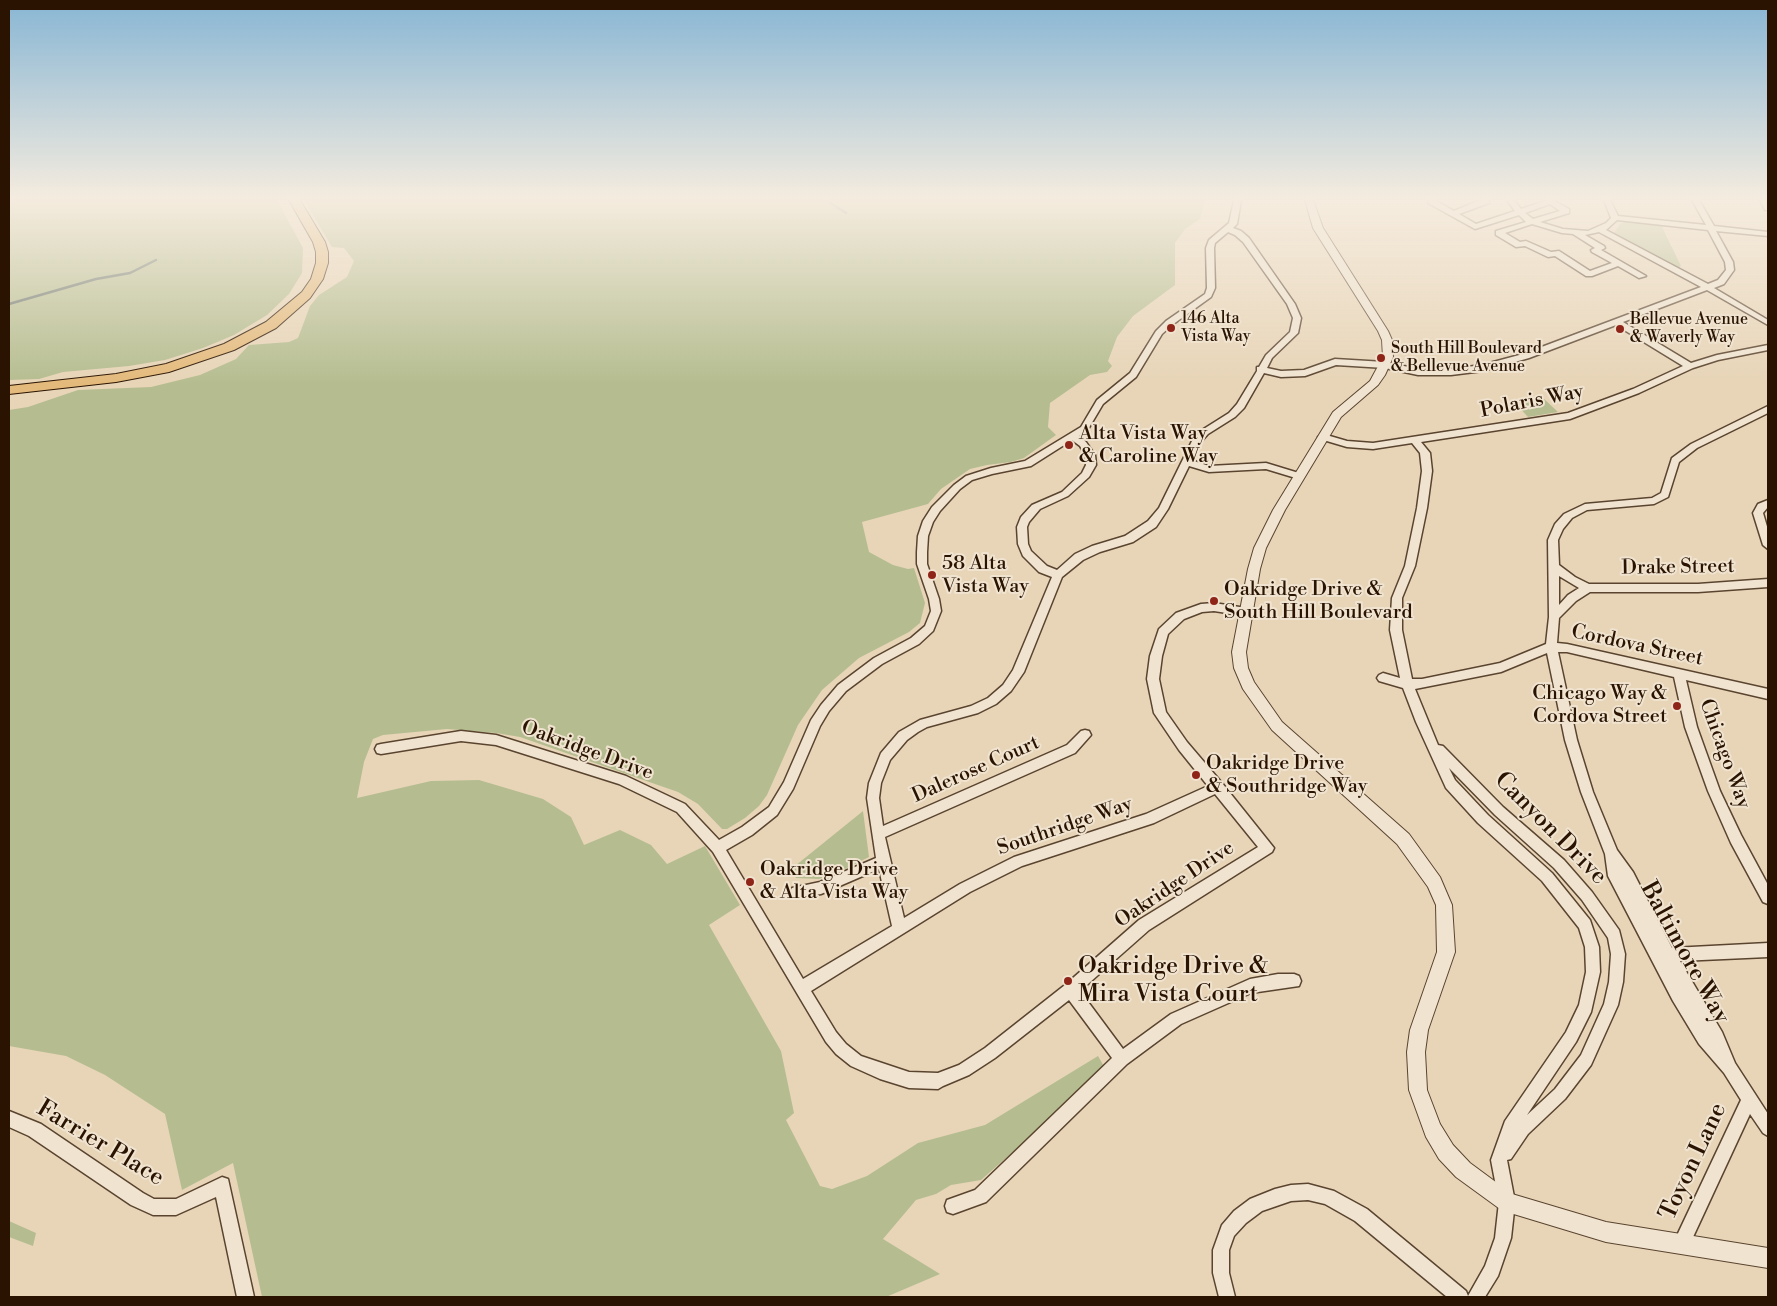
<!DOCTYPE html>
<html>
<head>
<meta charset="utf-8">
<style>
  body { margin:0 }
  #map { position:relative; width:1777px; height:1306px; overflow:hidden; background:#e8d5b8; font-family:"Libre Bodoni",serif }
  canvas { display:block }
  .frame { position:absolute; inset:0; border:10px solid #2a1401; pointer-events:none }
</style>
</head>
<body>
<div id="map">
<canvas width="1777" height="1306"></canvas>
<div class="frame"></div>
</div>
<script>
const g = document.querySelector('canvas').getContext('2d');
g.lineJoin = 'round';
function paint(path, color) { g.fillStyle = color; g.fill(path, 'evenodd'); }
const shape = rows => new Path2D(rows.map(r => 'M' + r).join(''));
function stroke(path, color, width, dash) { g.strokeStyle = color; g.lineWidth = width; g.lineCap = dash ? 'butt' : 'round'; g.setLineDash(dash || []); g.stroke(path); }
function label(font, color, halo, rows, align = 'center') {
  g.font = font + ' "Libre Bodoni",serif'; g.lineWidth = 4; g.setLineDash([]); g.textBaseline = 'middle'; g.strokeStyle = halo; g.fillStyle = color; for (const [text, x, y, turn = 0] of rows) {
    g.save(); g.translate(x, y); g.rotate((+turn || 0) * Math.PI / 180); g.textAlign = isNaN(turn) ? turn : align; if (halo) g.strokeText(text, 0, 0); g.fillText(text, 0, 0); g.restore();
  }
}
const green = shape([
  [9,200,277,200,303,248,302,273,289,294,267,315,234,335,203,348,165,360,129,366,63,372,39,379,9,380],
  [304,200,1205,200,1200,219,1185,229,1175,243,1175,285,1133,316,1117,337,1108,361,1112,366,1107,372,1090,375,1050,403,1048,427,1056,435,1024,458,1011,462,987,465,970,469,941,489,928,504,862,522,869,552,893,565,908,569,914,568,925,603,920,623,909,632,859,658,822,690,798,725,767,795,759,806,745,818,727,829,722,829,698,804,678,792,520,737,496,733,447,729,383,735,373,739,364,762,357,798,431,781,479,780,543,799,571,817,584,845,620,830,651,845,667,864,705,846,740,905,709,925,781,1051,794,1113,786,1120,820,1186,832,1189,867,1176,918,1143,985,1125,1098,1056,1106,1070,981,1180,951,1185,936,1194,916,1200,883,1239,940,1274,886,1297,262,1297,233,1163,182,1190,165,1114,105,1075,66,1056,9,1046,9,410,28,407,78,390,151,387,200,375,236,359,249,345,289,342,298,338,310,306,319,295,347,277,354,261,344,248,332,247],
  [1626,221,1661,225,1681,266,1678,268,1614,233,1620,224],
  [1542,397,1558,412,1528,417,1515,403],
  [863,811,869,857,839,872,819,879,796,878,790,870],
  [9,1221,36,1233,33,1246,9,1237]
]);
const stream = shape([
  [826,200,846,213],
  [9,304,96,279,130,273,156,260]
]);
const minor = shape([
  [1234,200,1241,200,1237,224,1233,228,1241,231,1249,238,1295,304,1301,318,1298,333,1272,358,1267,368,1281,371,1304,370,1335,359,1385,362,1418,369,1451,369,1482,365,1523,354,1701,287,1599,232,1585,235,1604,246,1605,248,1601,250,1646,276,1639,278,1618,266,1592,276,1586,276,1555,256,1548,257,1525,246,1516,247,1496,235,1496,231,1526,222,1519,215,1475,229,1428,203,1428,200,1435,200,1454,211,1480,200,1489,200,1489,203,1459,214,1476,224,1515,211,1507,200,1514,200,1521,209,1548,200,1556,200,1556,202,1569,209,1569,213,1540,222,1563,229,1588,231,1606,223,1611,218,1604,200,1610,200,1618,216,1706,225,1692,200,1699,200,1714,226,1768,232,1768,236,1716,231,1733,262,1734,270,1724,284,1714,288,1768,320,1768,325,1707,290,1623,322,1691,363,1717,355,1768,345,1768,350,1718,360,1693,368,1639,393,1570,419,1421,442,1430,453,1432,471,1427,508,1415,566,1402,598,1402,630,1412,679,1422,679,1500,663,1546,644,1549,617,1548,540,1555,524,1564,514,1585,504,1652,498,1661,493,1672,458,1691,444,1768,406,1768,413,1697,448,1679,462,1668,497,1654,504,1587,510,1572,518,1563,529,1558,540,1559,565,1575,577,1589,584,1698,584,1768,579,1768,587,1698,592,1590,592,1576,601,1559,618,1557,643,1567,644,1768,689,1768,699,1686,680,1697,727,1720,791,1741,835,1768,885,1768,904,1763,902,1731,843,1708,791,1685,727,1674,677,1567,652,1558,652,1577,740,1593,792,1617,850,1633,872,1672,948,1768,943,1768,957,1680,961,1722,1032,1735,1063,1768,1114,1768,1136,1763,1133,1750,1114,1687,1250,1681,1252,1675,1250,1673,1244,1741,1100,1724,1073,1699,1044,1673,1001,1608,876,1605,854,1581,792,1565,740,1547,653,1501,672,1415,689,1438,745,1443,746,1503,807,1564,860,1592,892,1619,930,1625,954,1623,982,1618,1005,1591,1065,1565,1099,1528,1134,1511,1159,1507,1160,1515,1202,1511,1238,1498,1276,1485,1297,1447,1297,1355,1221,1325,1204,1308,1200,1291,1201,1262,1211,1246,1223,1234,1236,1229,1250,1229,1273,1235,1297,1219,1297,1213,1273,1213,1250,1222,1225,1234,1211,1250,1199,1275,1189,1291,1185,1308,1184,1334,1191,1367,1209,1466,1291,1468,1296,1485,1266,1495,1238,1499,1202,1491,1160,1505,1121,1566,1032,1579,1005,1586,972,1585,947,1579,928,1542,881,1478,823,1446,788,1416,722,1403,688,1379,681,1377,678,1379,675,1383,673,1400,678,1390,630,1392,598,1405,566,1417,508,1422,471,1420,453,1412,443,1373,449,1347,447,1320,439,1318,437,1323,434,1347,441,1373,443,1568,413,1633,389,1683,366,1616,325,1529,358,1483,371,1451,375,1418,375,1385,368,1336,365,1305,376,1281,377,1264,373,1244,408,1235,417,1208,434,1199,444,1191,460,1209,466,1266,463,1302,474,1304,476,1302,478,1299,479,1266,469,1209,472,1189,466,1168,509,1156,527,1133,542,1100,552,1083,560,1062,577,1024,672,1011,691,996,704,978,713,927,727,918,732,907,740,890,760,881,783,879,798,883,826,1067,745,1081,731,1085,730,1089,731,1091,735,1075,753,885,837,904,918,960,884,1014,857,1146,814,1208,786,1179,750,1154,713,1147,679,1150,656,1159,629,1176,613,1201,604,1214,603,1246,608,1251,612,1246,616,1214,611,1202,612,1184,619,1168,634,1162,656,1159,679,1166,712,1187,742,1222,783,1274,848,1272,852,1149,930,1080,991,1123,1049,1171,1014,1250,979,1278,974,1294,974,1299,976,1301,981,1299,986,1251,993,1181,1024,1127,1064,986,1202,953,1214,947,1212,945,1206,947,1200,975,1190,1112,1058,1069,1000,995,1058,969,1075,943,1086,938,1089,909,1088,880,1079,851,1066,836,1054,826,1042,713,852,677,812,619,784,496,745,461,741,381,754,377,753,375,749,377,745,381,744,461,731,496,735,626,776,685,804,719,840,742,827,769,807,784,782,811,720,821,705,838,685,874,658,911,638,925,626,931,611,929,599,917,564,917,552,918,536,923,521,932,507,954,485,966,476,991,468,1025,461,1081,427,1097,400,1130,373,1156,331,1166,321,1205,294,1207,288,1206,248,1209,240,1229,223,1234,200],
  [1550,204,1560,211,1533,219,1525,213,1550,204],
  [1617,220,1708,230,1725,262,1726,270,1718,280,1708,284,1606,230,1617,220],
  [1532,224,1562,233,1573,234,1595,248,1591,250,1592,252,1612,263,1590,271,1559,251,1551,252,1526,241,1520,242,1505,233,1532,224],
  [1228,232,1235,235,1243,242,1287,304,1293,318,1290,332,1266,355,1259,367,1257,367,1257,371,1237,404,1229,413,1202,430,1192,441,1159,508,1148,521,1125,536,1092,546,1075,554,1057,570,1047,566,1031,551,1028,544,1027,527,1029,522,1040,509,1068,496,1089,477,1096,465,1095,455,1086,442,1079,436,1087,431,1103,404,1136,377,1162,334,1172,325,1211,297,1215,288,1214,248,1215,243,1228,232],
  [1072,440,1080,446,1085,455,1086,465,1082,473,1062,492,1032,505,1021,517,1017,527,1018,544,1023,556,1039,572,1052,577,1013,670,1003,685,988,698,971,706,920,720,899,732,881,753,869,783,867,798,876,858,820,882,792,888,790,892,792,896,797,898,821,894,879,869,892,926,803,979,726,850,752,835,777,815,793,789,820,726,829,711,846,691,882,664,919,644,933,631,941,611,939,599,927,564,927,552,928,536,933,522,940,511,960,489,972,480,992,474,1031,466,1072,440],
  [1559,576,1579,588,1568,595,1559,605,1559,576],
  [1449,768,1495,815,1554,868,1582,900,1608,938,1611,954,1609,982,1604,1004,1581,1055,1555,1089,1527,1115,1576,1042,1591,1012,1600,972,1599,947,1590,920,1552,873,1488,815,1455,780,1449,768],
  [1215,794,1258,847,1139,920,1065,985,985,1048,959,1065,938,1073,909,1072,861,1056,846,1044,836,1032,811,991,970,892,1022,866,1154,823,1215,794],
  [1760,200,1766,200,1768,210,1765,210,1760,200],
  [1768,500,1768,507,1763,513,1768,530,1768,549,1763,545,1753,513,1758,504,1768,500],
  [9,1111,41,1124,143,1193,154,1199,176,1199,222,1177,228,1179,254,1297,237,1297,216,1197,176,1215,153,1215,131,1205,29,1136,9,1127,9,1111]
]);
const tertiary = shape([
  [1305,200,1313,200,1323,228,1388,331,1392,340,1393,357,1385,375,1378,385,1341,417,1285,510,1266,548,1260,569,1246,652,1248,668,1254,682,1282,722,1409,834,1440,877,1452,905,1455,952,1428,1030,1425,1052,1427,1090,1440,1124,1453,1145,1470,1163,1512,1194,1606,1222,1768,1248,1768,1268,1606,1242,1507,1212,1500,1209,1456,1177,1439,1159,1426,1137,1409,1090,1407,1052,1410,1030,1437,952,1436,905,1428,887,1397,844,1272,730,1243,689,1234,668,1232,652,1248,569,1254,548,1273,510,1333,412,1370,381,1383,357,1382,340,1378,331,1313,228,1305,200]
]);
const primary = shape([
  [289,200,300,200,325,242,328,252,328,263,323,279,310,298,276,328,234,350,169,372,116,382,9,394,9,386,116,374,166,364,224,344,266,322,302,292,311,279,316,263,316,252,313,242,289,200]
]);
const markers = [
  [1171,328,5,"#8f2418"],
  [1620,329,5,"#8f2418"],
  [1381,358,5,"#8f2418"],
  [1069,445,5,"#8f2418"],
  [932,575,5,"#8f2418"],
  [1214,601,5,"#8f2418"],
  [1677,706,5,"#8f2418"],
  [1196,775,5,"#8f2418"],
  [750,882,5,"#8f2418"],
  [1068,981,5,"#8f2418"]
];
const farPoinames = [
  ["146 Alta",1181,319],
  ["Vista Way",1181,337],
  ["Bellevue Avenue",1630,320],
  ["& Waverly Way",1630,338],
  ["South Hill Boulevard",1391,349],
  ["& Bellevue Avenue",1391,367]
];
const streetNames = [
  ["Polaris Way",1532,402,-11],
  ["Drake Street",1678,568,-1],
  ["Cordova Street",1637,646,12],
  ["Oakridge Drive",587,751,20],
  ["Chicago Way",1724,754,70],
  ["Dalerose Court",976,770,-24],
  ["Southridge Way",1065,827,-19],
  ["Oakridge Drive",1175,885,-34]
];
const poiNames = [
  ["Alta Vista Way",1079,434],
  ["& Caroline Way",1079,457],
  ["58 Alta",942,564],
  ["Vista Way",942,587],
  ["Oakridge Drive &",1224,590],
  ["South Hill Boulevard",1224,613],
  ["Chicago Way &",1667,694,"right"],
  ["Cordova Street",1667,717,"right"],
  ["Oakridge Drive",1206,764],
  ["& Southridge Way",1206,787],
  ["Oakridge Drive",760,870],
  ["& Alta Vista Way",760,893]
];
const nearStreetnames = [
  ["Canyon Drive",1550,829,45],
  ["Baltimore Way",1684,953,61],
  ["Farrier Place",100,1144,31],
  ["Toyon Lane",1694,1162,-65]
];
const nearPoinames = [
  ["Oakridge Drive &",1078,967],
  ["Mira Vista Court",1078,995]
];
paint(green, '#b5bd90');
stroke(stream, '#6c766d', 2.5);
stroke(minor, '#5a442f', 3);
stroke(tertiary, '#5a442f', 2);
stroke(primary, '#2a1401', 2);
paint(minor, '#f0e4d1');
paint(tertiary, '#f0e4d1');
paint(primary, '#e4ba7c');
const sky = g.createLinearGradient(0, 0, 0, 383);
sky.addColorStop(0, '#88b6d4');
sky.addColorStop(0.52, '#f5ecdf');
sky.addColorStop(1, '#f5ecdf00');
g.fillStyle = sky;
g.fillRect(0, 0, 1777, 383);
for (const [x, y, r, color] of markers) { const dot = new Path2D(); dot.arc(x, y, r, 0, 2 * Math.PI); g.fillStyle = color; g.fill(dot); stroke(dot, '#f0e4d1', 2); }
label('16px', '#2a1401', '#f0e4d1', farPoinames, 'left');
label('20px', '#2a1401', '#f0e4d1', streetNames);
label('20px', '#2a1401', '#f0e4d1', poiNames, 'left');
label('24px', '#2a1401', '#f0e4d1', nearStreetnames);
label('24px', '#2a1401', '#f0e4d1', nearPoinames, 'left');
</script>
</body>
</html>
